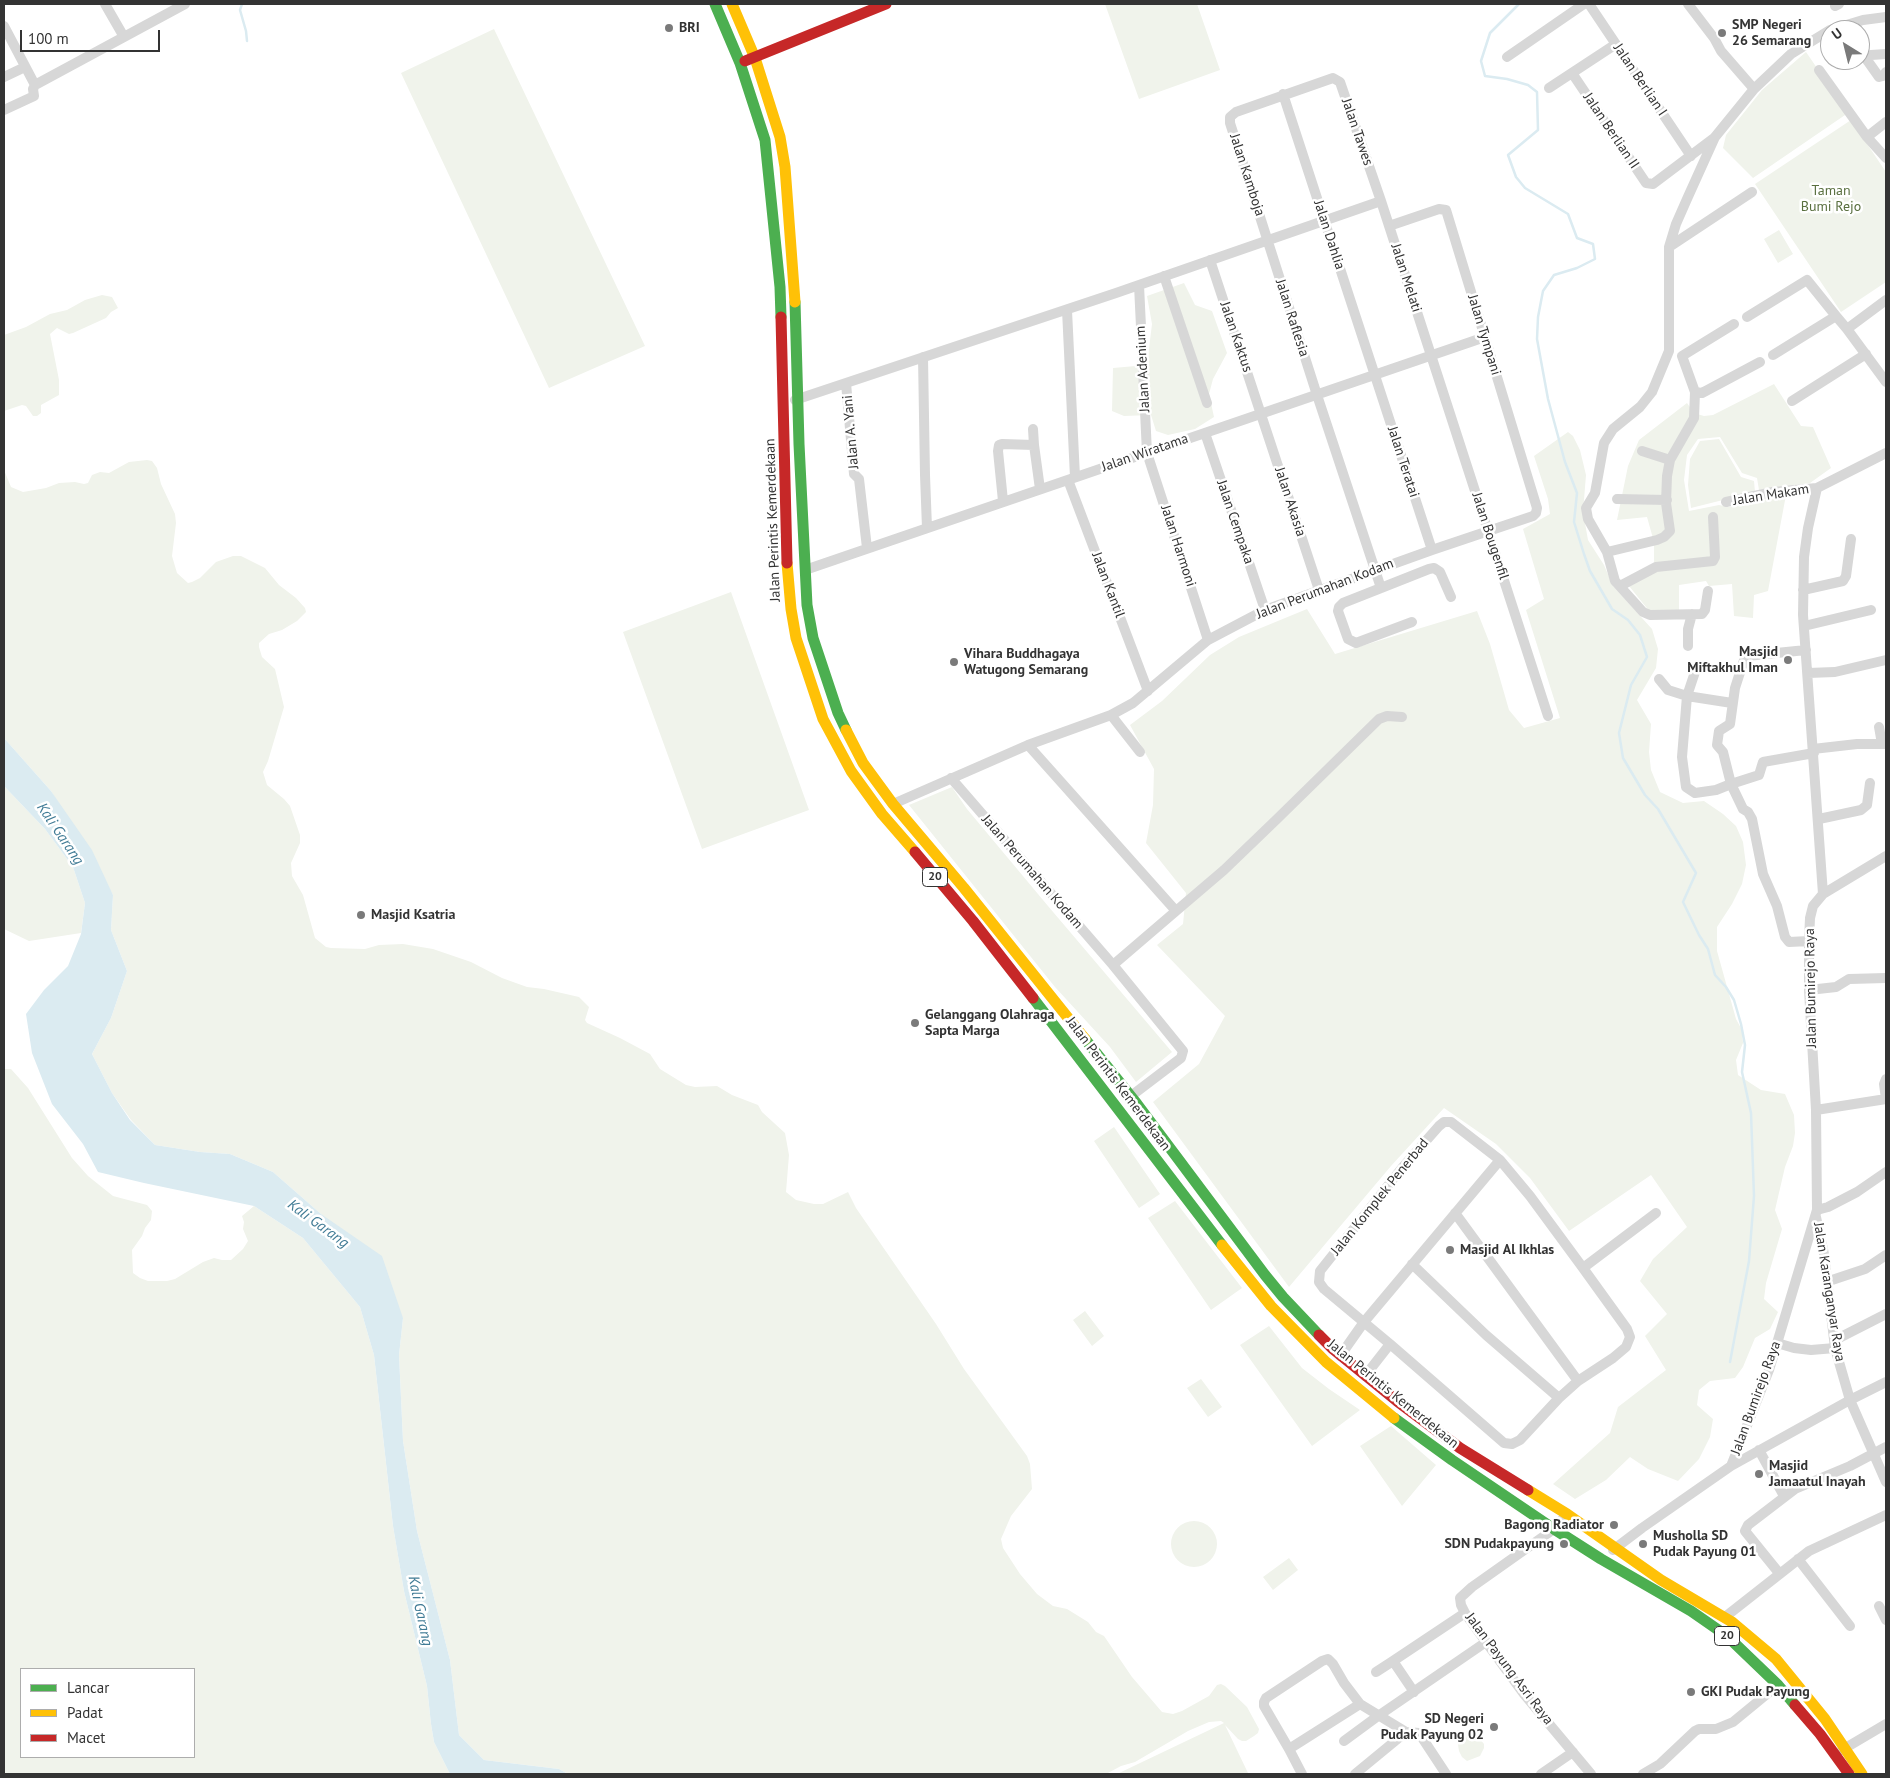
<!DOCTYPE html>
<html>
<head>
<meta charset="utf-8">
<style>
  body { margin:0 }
  #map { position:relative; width:1890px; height:1778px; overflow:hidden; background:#fff; font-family:"PT Sans",sans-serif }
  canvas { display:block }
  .frame { position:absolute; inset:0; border:5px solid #333; pointer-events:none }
  .legend { position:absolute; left:20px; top:1668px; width:175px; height:90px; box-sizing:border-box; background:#fff; border:1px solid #adadad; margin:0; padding:6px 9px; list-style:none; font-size:15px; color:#333 }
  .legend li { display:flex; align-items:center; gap:10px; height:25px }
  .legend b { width:25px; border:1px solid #adadad }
  .north { position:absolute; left:1820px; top:20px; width:50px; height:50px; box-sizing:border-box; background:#fff; border:1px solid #adadad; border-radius:50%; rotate:324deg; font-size:14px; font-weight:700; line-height:20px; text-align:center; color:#333 }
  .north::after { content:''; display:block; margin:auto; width:18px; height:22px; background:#7a7a7a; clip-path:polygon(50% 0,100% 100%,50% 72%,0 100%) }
  .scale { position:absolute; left:20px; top:30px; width:140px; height:22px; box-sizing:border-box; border:2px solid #333; border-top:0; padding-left:6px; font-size:15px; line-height:18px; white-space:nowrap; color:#333; -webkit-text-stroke:4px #fff; paint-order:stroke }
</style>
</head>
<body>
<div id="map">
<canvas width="1890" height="1778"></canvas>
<div class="frame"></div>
<ul class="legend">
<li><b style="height:6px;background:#4caf50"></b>Lancar</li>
<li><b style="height:6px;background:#ffc107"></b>Padat</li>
<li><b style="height:6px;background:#c62828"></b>Macet</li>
</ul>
<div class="north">U</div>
<div class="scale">100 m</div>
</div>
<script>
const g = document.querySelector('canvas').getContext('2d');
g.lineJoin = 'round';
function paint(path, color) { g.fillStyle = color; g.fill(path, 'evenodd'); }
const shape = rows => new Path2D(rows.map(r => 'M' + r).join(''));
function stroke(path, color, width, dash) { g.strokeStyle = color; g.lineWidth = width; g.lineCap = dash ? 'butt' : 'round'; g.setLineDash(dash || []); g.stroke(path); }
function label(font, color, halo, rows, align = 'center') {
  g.font = font + ' "PT Sans",sans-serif'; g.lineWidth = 5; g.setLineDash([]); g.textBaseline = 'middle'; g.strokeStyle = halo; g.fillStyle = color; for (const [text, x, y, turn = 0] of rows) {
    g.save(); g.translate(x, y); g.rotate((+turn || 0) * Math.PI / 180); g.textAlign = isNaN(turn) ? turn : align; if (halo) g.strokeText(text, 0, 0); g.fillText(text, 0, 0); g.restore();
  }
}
const green = shape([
  [1105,4,1197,4,1220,70,1139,99],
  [494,29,645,346,549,388,401,73],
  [1806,52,1848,113,1753,178,1723,148,1726,135,1762,90],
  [1851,120,1886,172,1886,282,1841,312,1755,184],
  [1779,230,1793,254,1778,263,1764,239],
  [1184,283,1195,305,1212,311,1227,353,1213,379,1209,394,1214,417,1195,429,1168,435,1156,431,1151,415,1124,416,1112,411,1113,368,1147,365,1152,324,1147,296],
  [102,295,112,297,118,308,111,312,106,318,73,333,69,334,57,328,50,334,59,380,59,395,41,405,41,413,37,416,33,416,26,406,22,405,4,411,4,335,26,327,50,314,67,310,85,300],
  [1774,384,1801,426,1813,427,1831,468,1810,483,1759,490,1757,478,1742,473,1720,437,1698,439,1687,455,1684,480,1689,511,1719,505,1729,507,1775,494,1786,495,1768,591,1754,595,1753,618,1734,616,1732,584,1709,586,1706,581,1679,585,1679,610,1650,612,1625,581,1654,566,1654,542,1647,517,1617,520,1628,466,1639,440,1687,403,1694,413,1704,416,1713,415],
  [1568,432,1573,436,1580,450,1586,475,1583,512,1588,540,1604,565,1613,586,1652,629,1658,649,1656,668,1637,700,1651,724,1649,752,1651,770,1660,792,1683,803,1704,801,1723,814,1736,826,1743,842,1746,865,1742,884,1732,904,1717,927,1717,951,1736,1019,1742,1030,1743,1043,1736,1060,1738,1075,1761,1090,1785,1094,1794,1115,1795,1133,1793,1146,1785,1167,1775,1210,1782,1229,1766,1283,1764,1299,1778,1312,1770,1329,1755,1338,1743,1367,1735,1378,1710,1381,1699,1390,1697,1405,1713,1419,1710,1437,1699,1459,1678,1481,1648,1469,1630,1457,1606,1480,1575,1499,1553,1484,1610,1433,1618,1407,1666,1370,1645,1336,1667,1314,1640,1281,1653,1259,1687,1227,1651,1175,1569,1231,1530,1178,1496,1144,1444,1108,1391,1166,1289,1287,1153,1102,1199,1064,1225,1016,1157,945,1183,924,1186,893,1146,843,1153,805,1154,769,1130,725,1162,701,1210,655,1239,637,1307,609,1335,654,1477,611,1490,644,1509,710,1524,728,1560,718,1526,610,1544,599,1523,529,1550,514,1548,499,1534,456],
  [1719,439,1741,477,1754,481,1755,492,1691,508,1688,485,1690,459,1700,441],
  [147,460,152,461,157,468,161,484,175,514,176,523,172,556,177,573,188,583,192,582,200,578,216,562,233,556,241,556,265,568,279,585,296,598,305,608,306,612,297,621,282,630,269,634,259,643,259,647,262,657,275,669,284,707,268,761,263,772,267,785,284,799,290,806,300,835,300,843,291,863,292,876,303,895,315,938,326,947,331,948,365,949,379,945,403,944,433,949,471,962,502,978,527,987,544,989,579,997,589,1007,585,1020,587,1023,620,1038,650,1054,660,1069,686,1085,695,1087,717,1086,732,1095,758,1105,762,1112,785,1133,789,1155,786,1192,796,1200,814,1204,823,1204,848,1192,856,1208,936,1324,964,1369,1027,1456,1030,1464,1032,1489,1011,1516,1001,1539,1003,1548,1020,1574,1037,1594,1053,1606,1067,1609,1088,1622,1096,1632,1104,1636,1132,1677,1162,1712,1173,1714,1182,1711,1209,1696,1217,1685,1221,1684,1225,1686,1247,1707,1259,1729,1258,1733,1254,1736,1246,1741,1242,1741,1238,1739,1225,1725,1248,1773,1117,1774,1224,1723,1221,1721,1209,1722,1188,1731,1135,1762,1121,1766,1106,1774,568,1774,559,1769,484,1760,459,1735,450,1660,417,1531,403,1441,399,1355,403,1318,321,1214,273,1172,230,1154,200,1152,155,1145,131,1120,112,1093,92,1054,111,1018,127,971,111,930,113,895,51,791,4,738,4,470,11,487,23,492,46,488,59,483,75,482,84,484,88,483,92,475,100,472,109,473,129,462],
  [731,592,809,810,702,849,623,632],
  [4,786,45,829,73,867,85,903,81,933,29,941,4,929],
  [952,787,967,809,1048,906,1172,1052,1136,1082,1110,1047,1055,987,909,805],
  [4,1069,11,1069,28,1088,72,1158,88,1176,113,1196,147,1205,152,1211,151,1220,145,1228,142,1236,132,1250,133,1273,140,1278,148,1281,167,1281,175,1279,203,1262,214,1258,222,1260,231,1260,243,1249,248,1241,243,1229,244,1222,242,1216,254,1206,303,1238,360,1307,374,1355,393,1526,404,1591,427,1686,431,1724,434,1742,450,1774,4,1774],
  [21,1669,194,1669,194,1757,21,1757],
  [1114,1127,1160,1194,1139,1208,1094,1141],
  [1175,1201,1242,1288,1211,1310,1148,1218],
  [1085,1311,1104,1336,1092,1346,1073,1320],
  [1269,1326,1302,1368,1329,1389,1360,1410,1312,1446,1240,1345],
  [1201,1379,1222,1407,1208,1417,1187,1388],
  [1391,1426,1436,1465,1402,1506,1360,1446],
  '1171 1544a23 23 0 1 1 46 0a23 23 0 1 1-46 0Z',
  [1289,1558,1298,1570,1273,1590,1263,1577],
  [1468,1730,1478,1737,1484,1744,1484,1748,1480,1756,1467,1761,1462,1757,1459,1751,1457,1738]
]);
const water = shape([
  [4,738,51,791,92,850,113,895,111,930,127,971,111,1018,92,1054,112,1093,130,1120,155,1145,200,1152,230,1154,273,1172,321,1214,382,1256,403,1318,399,1355,403,1441,417,1531,450,1660,459,1735,484,1760,559,1769,568,1774,450,1774,434,1742,431,1724,427,1686,404,1591,393,1526,374,1355,360,1307,303,1238,254,1206,144,1183,98,1172,83,1144,52,1104,32,1053,26,1014,44,990,68,966,81,934,85,903,73,867,45,829,4,786]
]);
const stream = shape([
  [242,4,240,10,246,31,247,41],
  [1519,4,1490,33,1481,61,1485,76,1507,79,1528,85,1537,92,1538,130,1508,155,1516,177,1525,188,1568,214,1577,238,1593,244,1595,259,1577,268,1554,275,1543,291,1538,317,1537,339,1548,399,1565,462,1577,493,1574,522,1584,554,1590,571,1612,609,1628,620,1640,635,1647,657,1631,685,1619,733,1623,758,1645,795,1658,809,1696,873,1683,902,1699,935,1708,949,1715,975,1726,987,1734,1000,1741,1024,1745,1045,1742,1072,1751,1113,1754,1196,1749,1261,1730,1362]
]);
const street = shape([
  [105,4,124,37],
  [1589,4,1691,156],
  [1688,4,1714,38,1721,51,1754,89],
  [1835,6,1839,4],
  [4,26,35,85],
  [1830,30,1863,20,1886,17],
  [1886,54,1871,55,1867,60,1879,77,1883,76,1886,72],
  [1507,57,1584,4],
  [1819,70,1867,137],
  [1572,73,1646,183,1653,184,1714,138],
  [4,77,25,67],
  [35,85,185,4],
  [1549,88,1616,44],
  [1283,94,1432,550],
  [4,110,32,97,34,96,33,89,35,85],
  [1886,122,1867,137,1886,158],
  [1669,247,1752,192],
  [1210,260,1319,590],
  [1164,276,1207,403],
  [1139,285,1147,453,1208,640],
  [1886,300,1847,329,1886,382],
  [1067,310,1075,477],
  [1747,317,1807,280,1836,316],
  [1734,324,1682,356,1695,392,1702,393,1760,362],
  [1773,355,1836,316,1847,329],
  [923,357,925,475,927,528],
  [846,383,854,474,859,479,867,548],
  [795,400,1116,293,1381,201],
  [1792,401,1866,354],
  [1033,429,1034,445],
  [1205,433,1265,610],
  [1642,451,1670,460],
  [1068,480,1148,691],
  [1617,499,1667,500],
  [1003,501,998,451,999,445,1002,444,1034,445,1040,489],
  [1726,502,1773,492,1817,488],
  [1607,552,1657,540,1664,537,1670,531,1666,503,1667,476,1670,460,1694,418,1695,392],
  [805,570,1485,337],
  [1620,586,1656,567,1713,561,1715,557,1713,517],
  [1381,588,1429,569,1434,568,1440,572,1451,597],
  [1803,590,1843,581,1846,576,1851,539],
  [1708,591,1705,610,1702,614,1650,615,1643,612,1615,581,1607,552,1588,519,1586,508,1595,493,1604,443,1613,429,1640,407,1652,392,1669,351,1669,247,1676,224,1687,199,1715,137,1754,89,1791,54,1830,30],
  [1412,622,1356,643,1348,639,1338,611,1339,607,1343,603,1381,588,1317,395,1230,123,1230,117,1236,112,1333,78,1340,82,1381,201,1548,716],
  [1804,626,1871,610],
  [1688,646,1688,629,1692,614],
  [1806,650,1747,656,1745,657,1735,688,1730,724,1719,731,1717,745,1723,752,1731,784,1759,775,1763,762,1814,753],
  [1696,669,1687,696,1682,757,1686,787,1695,793,1716,790,1731,784,1743,809,1748,812,1752,819,1763,874,1777,906,1785,937,1789,942,1809,941],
  [1808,673,1835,672,1886,660],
  [1659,679,1668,690,1687,696,1732,703],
  [1111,715,1140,752],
  [1879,727,1882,744],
  [1028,745,1176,911,1113,965],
  [1813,749,1857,744,1886,744],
  [951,778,1113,965,1183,1051,1181,1058,1131,1096],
  [893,804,1028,745,1111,715,1133,703,1208,640,1265,610,1432,550,1533,516,1536,513,1537,508,1446,210,1439,209,1389,226],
  [1819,819,1861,810,1867,805,1870,783],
  [1823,894,1886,856],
  [1176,911,1224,870,1277,819,1379,719,1387,716,1402,717],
  [1809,990,1836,987,1849,979,1886,978],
  [1886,1079,1884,1084,1886,1099],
  [1816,1110,1886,1099],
  [1817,1210,1828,1207,1857,1192,1886,1172],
  [1455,1213,1578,1381,1613,1358,1626,1347,1630,1337,1627,1329,1583,1268],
  [1816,1217,1824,1254,1835,1348,1850,1400,1886,1482],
  [1412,1264,1486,1335,1559,1398,1578,1381],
  [1826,1282,1865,1269,1886,1255],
  [1835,1340,1886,1314],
  [1777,1343,1794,1348,1811,1350,1835,1348],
  [1390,1344,1504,1443,1512,1444,1520,1440,1559,1398],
  [1340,1356,1364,1322,1500,1160,1530,1196,1583,1268,1656,1213],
  [1365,1376,1390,1344,1324,1289,1319,1282,1320,1271,1402,1168,1439,1126,1444,1122,1451,1122,1500,1160],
  [1759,1450,1784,1496],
  [1731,1466,1769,1370,1817,1210,1816,1110,1809,990,1809,941,1810,918,1813,906,1823,894,1803,615,1804,557,1808,528,1817,488,1886,453],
  [1567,1514,1554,1529,1472,1587,1460,1598,1461,1605,1465,1613,1524,1694,1591,1774],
  [1613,1550,1642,1528,1731,1466,1850,1400,1886,1382],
  [1798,1559,1850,1626],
  [1779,1573,1745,1531,1748,1525,1795,1489,1850,1466,1886,1447],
  [1879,1606,1886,1620],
  [1725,1617,1809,1551,1886,1515],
  [1376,1672,1393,1661],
  [1414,1692,1393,1661,1465,1613],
  [1360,1704,1289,1749,1264,1706,1264,1702,1266,1698,1322,1661,1328,1659,1333,1664,1344,1683,1360,1704,1406,1732,1419,1733,1446,1774],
  [1344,1741,1378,1716,1486,1642],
  [1289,1749,1302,1774],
  [1842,1750,1886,1724],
  [1355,1774,1406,1732],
  [1541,1774,1573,1752],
  [1643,1774,1660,1764,1695,1731,1699,1729,1716,1729,1733,1722,1778,1685]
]);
const fast = shape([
  [715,4,740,63,765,140,780,287,781,317],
  [795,302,799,444,807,605,813,638,838,713,846,730],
  [1033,998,1222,1245],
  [1085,1039,1137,1104,1265,1275,1283,1297,1319,1335],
  [1394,1418,1452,1460,1554,1529,1601,1559,1691,1611,1727,1636,1778,1685,1795,1705]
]);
const slow = shape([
  [732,4,755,58,780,137,785,167,795,302],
  [787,563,791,609,796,638,823,719,851,771,882,814,915,852],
  [846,730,863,763,893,804,964,888,1085,1039],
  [1222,1245,1271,1306,1326,1362,1394,1418],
  [1528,1490,1567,1514,1661,1580,1732,1622,1776,1659,1825,1719,1862,1774]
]);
const jam = shape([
  [745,61,886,4],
  [781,317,787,563],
  [915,852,973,921,1033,998],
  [1319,1335,1333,1349,1397,1401,1460,1448,1528,1490],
  [1795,1705,1820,1734,1849,1774]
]);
const markers = [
  [669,28,5,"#7a7a7a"],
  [1722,33,5,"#7a7a7a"],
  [1788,660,5,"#7a7a7a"],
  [954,662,5,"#7a7a7a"],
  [361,915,5,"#7a7a7a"],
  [915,1023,5,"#7a7a7a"],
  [1450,1250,5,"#7a7a7a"],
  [1759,1474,5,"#7a7a7a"],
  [1614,1525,5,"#7a7a7a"],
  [1564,1544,5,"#7a7a7a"],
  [1643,1544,5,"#7a7a7a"],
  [1691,1692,5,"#7a7a7a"],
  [1494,1727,5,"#7a7a7a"]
];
const shields = [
  [935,877,25],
  [1727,1636,25]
];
const shieldNames = [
  ["20",935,877],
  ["20",1727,1636]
];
const poiNames = [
  ["SMP Negeri",1732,25],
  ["26 Semarang",1732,41],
  ["BRI",679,28],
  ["Masjid",1778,652,"right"],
  ["Miftakhul Iman",1778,668,"right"],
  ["Vihara Buddhagaya",964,654],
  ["Watugong Semarang",964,670],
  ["Masjid Ksatria",371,915],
  ["Gelanggang Olahraga",925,1015],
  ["Sapta Marga",925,1031],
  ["Masjid Al Ikhlas",1460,1250],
  ["Masjid",1769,1466],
  ["Jamaatul Inayah",1769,1482],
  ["Bagong Radiator",1604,1525,"right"],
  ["Musholla SD",1653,1536],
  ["Pudak Payung 01",1653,1552],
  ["SDN Pudakpayung",1554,1544,"right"],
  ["GKI Pudak Payung",1701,1692],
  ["SD Negeri",1484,1719,"right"],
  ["Pudak Payung 02",1484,1735,"right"]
];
const streetNames = [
  ["Jalan Berlian I",1640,80,56],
  ["Jalan Berlian II",1611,131,56],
  ["Jalan Tawes",1357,132,71],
  ["Jalan Kamboja",1247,175,72],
  ["Jalan Dahlia",1329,235,72],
  ["Jalan Melati",1406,278,72],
  ["Jalan Raflesia",1292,318,72],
  ["Jalan Tympani",1484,335,73],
  ["Jalan Kaktus",1236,337,71],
  ["Jalan Adenium",1143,369,-93],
  ["Jalan A. Yani",851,432,-95],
  ["Jalan Wiratama",1145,453,-19],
  ["Jalan Teratai",1403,462,72],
  ["Jalan Makam",1771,495,-9],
  ["Jalan Akasia",1290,502,72],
  ["Jalan Perintis Kemerdekaan",773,520,-92],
  ["Jalan Cempaka",1235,522,71],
  ["Jalan Bougenfil",1490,536,72],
  ["Jalan Harmoni",1178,546,72],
  ["Jalan Kantil",1108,585,69],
  ["Jalan Perumahan Kodam",1325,589,-21],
  ["Jalan Perumahan Kodam",1032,872,49],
  ["Jalan Bumirejo Raya",1811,988,-91],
  ["Jalan Perintis Kemerdekaan",1118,1084,53],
  ["Jalan Komplek Penerbad",1380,1197,-51],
  ["Jalan Karanganyar Raya",1829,1292,81],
  ["Jalan Perintis Kemerdekaan",1393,1394,39],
  ["Jalan Bumirejo Raya",1756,1398,-70],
  ["Jalan Payung Asri Raya",1509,1669,53]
];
const parkNames = [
  ["Taman",1831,191],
  ["Bumi Rejo",1831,207]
];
const waterNames = [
  ["Kali Garang",60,834,56],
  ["Kali Garang",318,1224,36],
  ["Kali Garang",420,1611,78]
];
paint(green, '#f0f3eb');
paint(water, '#dbebf1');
stroke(stream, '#dbebf1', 2.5);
stroke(street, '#d7d7d7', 10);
stroke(fast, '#4caf50', 11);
stroke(slow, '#ffc107', 11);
stroke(jam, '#c62828', 11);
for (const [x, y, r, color] of markers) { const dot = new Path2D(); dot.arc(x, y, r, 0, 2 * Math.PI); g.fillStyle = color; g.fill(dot); stroke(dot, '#fff', 2); }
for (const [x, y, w] of shields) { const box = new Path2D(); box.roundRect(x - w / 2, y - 9.5, w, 19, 4); g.fillStyle = '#fff'; g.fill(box); stroke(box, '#333', 1); }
label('bold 12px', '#333', null, shieldNames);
label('bold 14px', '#333', '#fff', poiNames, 'left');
label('14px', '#333', '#fff', streetNames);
label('14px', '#596f3f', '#fff', parkNames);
label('italic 15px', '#407b95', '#fff', waterNames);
</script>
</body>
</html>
